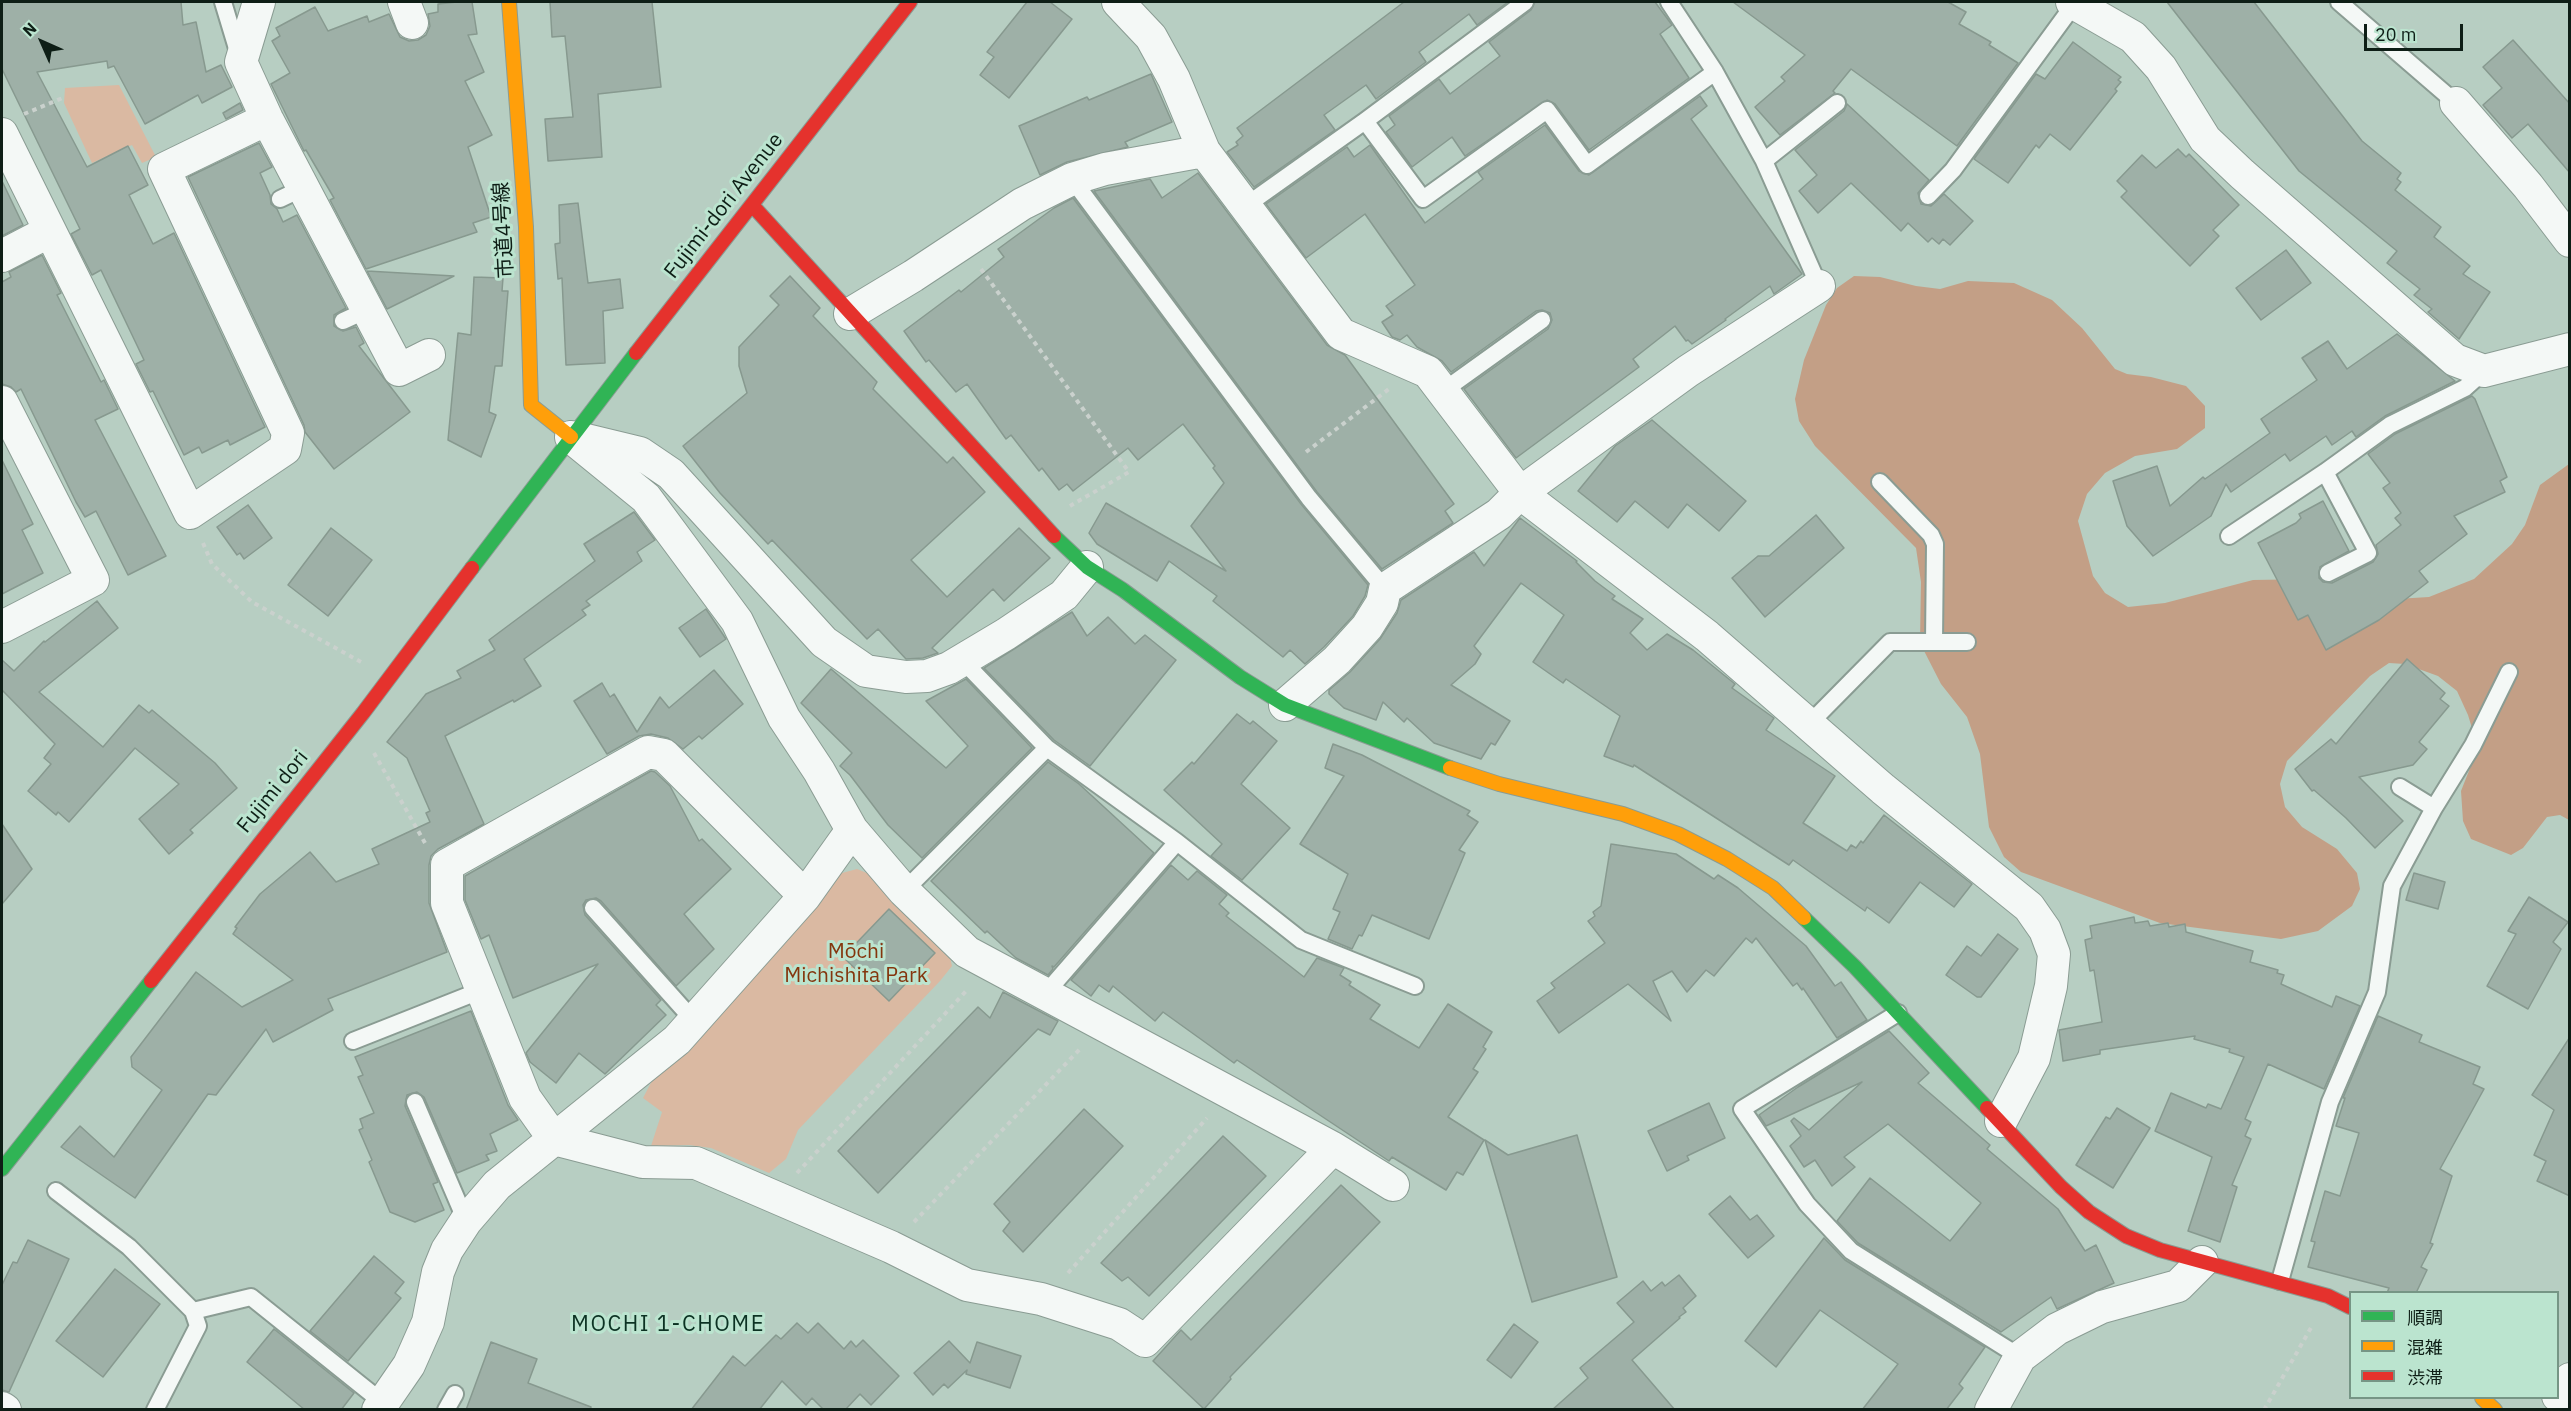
<!DOCTYPE html>
<html>
<head>
<meta charset="utf-8">
<style>
  body { margin:0 }
  #map { position:relative; width:2571px; height:1411px; overflow:hidden; background:#b7cec2; font-family:"IBM Plex Sans","Noto Sans JP",sans-serif }
  canvas { display:block }
  .frame { position:absolute; inset:0; border:3px solid #0e1e16; pointer-events:none }
  .legend { position:absolute; left:2349px; top:1291px; width:210px; height:108px; box-sizing:border-box; background:#bbe4cf; border:2px solid #769585; margin:0; padding:8px 10px; list-style:none; font-size:18px; color:#0e1e16 }
  .legend li { display:flex; align-items:center; gap:12px; height:30px }
  .legend b { width:30px; border:2px solid #769585 }
  .north { position:absolute; left:12px; top:12px; width:60px; height:60px; -webkit-text-stroke:4px #bbe4cf; paint-order:stroke; rotate:315deg; font-size:16px; font-weight:700; line-height:24px; text-align:center; color:#0e1e16 }
  .north::after { content:''; display:block; margin:auto; width:21px; height:27px; background:#0e1e16; clip-path:polygon(50% 0,100% 100%,50% 72%,0 100%) }
  .scale { position:absolute; left:2364px; top:24px; width:99px; height:27px; box-sizing:border-box; border:3px solid #0e1e16; border-top:0; padding-left:8px; font-size:18px; line-height:21px; white-space:nowrap; color:#0e1e16; -webkit-text-stroke:4px #bbe4cf; paint-order:stroke }
</style>
</head>
<body>
<div id="map">
<canvas width="2571" height="1411"></canvas>
<div class="frame"></div>
<ul class="legend">
<li><b style="height:8px;background:#30b455"></b>順調</li>
<li><b style="height:8px;background:#ff9f0a"></b>混雑</li>
<li><b style="height:8px;background:#e5322d"></b>渋滞</li>
</ul>
<div class="north">N</div>
<div class="scale">20 m</div>
</div>
<script>
const g = document.querySelector('canvas').getContext('2d');
g.lineJoin = 'round';
function paint(path, color) { g.fillStyle = color; g.fill(path, 'evenodd'); }
const shape = rows => new Path2D(rows.map(r => 'M' + r).join(''));
function stroke(path, color, width, dash) { g.strokeStyle = color; g.lineWidth = width; g.lineCap = dash ? 'butt' : 'round'; g.setLineDash(dash || []); g.stroke(path); }
function label(font, color, halo, rows, align = 'center') {
  g.font = font + ' "IBM Plex Sans","Noto Sans JP",sans-serif'; g.lineWidth = 6; g.setLineDash([]); g.textBaseline = 'middle'; g.strokeStyle = halo; g.fillStyle = color; for (const [text, x, y, turn = 0] of rows) {
    g.save(); g.translate(x, y); g.rotate((+turn || 0) * Math.PI / 180); g.textAlign = isNaN(turn) ? turn : align; if (halo) g.strokeText(text, 0, 0); g.fillText(text, 0, 0); g.restore();
  }
}
const green = shape([
  [119,85,156,157,142,163,132,145,92,163,64,103,65,88],
  [857,869,874,876,949,953,952,966,940,981,798,1130,786,1159,769,1173,711,1148,689,1145,651,1146,662,1112,643,1098,655,1075,826,888,842,873]
]);
const forest = shape([
  [1854,276,1880,277,1916,286,1940,289,1968,281,2014,283,2052,300,2082,328,2115,369,2127,374,2151,377,2186,386,2205,406,2205,428,2177,449,2135,456,2105,473,2087,494,2078,521,2093,576,2105,593,2128,607,2165,603,2253,580,2314,579,2361,594,2396,599,2429,597,2474,579,2512,544,2525,525,2540,485,2569,464,2569,820,2560,815,2547,817,2523,848,2511,855,2471,839,2463,821,2461,791,2478,748,2468,715,2457,691,2438,676,2405,664,2389,663,2370,676,2287,761,2280,784,2285,807,2302,827,2337,849,2357,873,2360,889,2352,906,2318,931,2281,939,2160,923,2021,872,2004,857,1989,827,1980,754,1967,717,1941,684,1920,643,1921,582,1916,548,1815,446,1799,421,1795,399,1804,360,1826,305,1837,288]
]);
const building = shape([
  [2,2,181,2,183,25,196,22,206,72,221,65,232,87,202,103,198,95,145,124,114,66,108,68,107,61,37,72,87,167,128,146,148,185,129,195,153,244,174,233,265,427,230,445,228,440,202,453,199,447,184,455,153,391,150,392,136,364,144,360,101,270,92,275,71,234,80,229,2,69,2,2],
  [457,2,472,2,477,34,468,35,484,72,465,81,492,135,468,147,491,217,473,223,477,232,366,269,330,200,334,198,306,150,304,151,271,84,290,73,272,41,280,36,276,28,315,7,328,31,367,16,369,22,389,14,400,37,409,41,418,40,426,35,430,26,428,14,438,12,438,4,457,2],
  [550,2,652,2,661,87,598,94,602,157,548,161,545,119,573,117,565,36,552,37,550,2],
  [1027,2,1050,2,1072,19,1009,98,980,75,994,57,987,52,1027,2],
  [1404,2,1508,2,1477,25,1469,14,1419,52,1426,62,1376,99,1366,85,1324,115,1335,130,1254,187,1227,152,1238,145,1236,142,1243,136,1237,128,1404,2],
  [1535,2,1655,2,1672,25,1660,34,1689,78,1589,150,1555,104,1547,100,1465,156,1452,137,1412,167,1386,132,1395,125,1389,116,1439,79,1450,94,1500,56,1489,42,1531,10,1535,2],
  [1733,2,1948,2,1966,12,1959,24,1991,42,1989,45,2018,63,1957,146,1851,69,1833,91,1835,93,1780,135,1755,107,1785,81,1781,77,1805,55,1733,2],
  [2167,2,2254,2,2362,141,2401,173,2397,179,2401,182,2395,190,2441,227,2434,237,2470,266,2463,274,2490,292,2459,339,2428,312,2432,309,2414,295,2420,289,2387,263,2397,251,2299,171,2167,2],
  [2513,40,2570,104,2570,173,2528,124,2512,138,2483,105,2502,88,2483,67,2513,40],
  [2073,42,2121,77,2118,80,2121,82,2115,89,2117,91,2070,150,2050,134,2039,148,2036,145,2008,183,1974,159,2036,74,2045,79,2073,42],
  [1151,74,1172,122,1125,142,1128,147,1067,162,1040,175,1019,126,1087,97,1089,100,1151,74],
  [1700,96,1707,106,1691,119,1802,274,1774,294,1770,286,1725,319,1726,320,1692,344,1688,340,1686,341,1675,326,1633,359,1639,367,1516,458,1464,389,1548,329,1552,320,1550,313,1542,310,1536,311,1451,372,1442,361,1417,347,1407,335,1400,340,1392,337,1382,322,1393,315,1386,306,1415,285,1365,214,1306,258,1266,204,1347,147,1354,157,1370,145,1425,223,1483,179,1478,172,1545,125,1579,171,1589,175,1700,96],
  [240,103,243,110,226,119,223,113,240,103],
  [1847,104,1929,180,1918,193,1921,204,1931,206,1944,194,1973,221,1950,245,1943,239,1939,244,1932,238,1928,242,1908,223,1901,231,1851,183,1818,213,1799,191,1817,175,1795,150,1844,111,1847,104],
  [259,143,272,167,260,173,270,195,271,204,277,209,283,222,297,215,346,308,334,315,334,326,343,331,356,327,364,343,359,346,410,412,334,469,305,432,304,425,188,177,259,143],
  [2178,149,2186,157,2189,154,2239,205,2213,230,2219,236,2190,266,2121,197,2127,191,2117,181,2142,155,2156,168,2178,149],
  [1198,173,1327,345,1345,355,1454,504,1445,511,1453,523,1382,569,1317,492,1094,191,1150,179,1162,198,1198,173],
  [2,181,23,225,2,236,2,181],
  [1073,198,1301,504,1368,585,1365,596,1353,616,1324,647,1305,664,1290,650,1283,657,1213,601,1217,596,1169,561,1157,581,1097,544,1089,533,1106,503,1226,571,1191,526,1224,483,1213,468,1215,466,1183,424,1138,460,1128,448,1073,491,1067,484,1059,490,1042,468,1039,471,1011,435,1006,439,967,384,956,392,929,360,926,362,904,331,959,290,961,292,1004,257,998,249,1054,208,1073,198],
  [578,203,588,283,620,279,623,308,603,311,605,363,566,365,562,278,558,279,555,244,560,243,559,205,578,203],
  [2286,250,2311,283,2261,320,2236,288,2286,250],
  [42,255,61,293,57,295,101,382,104,380,118,409,95,420,166,556,128,575,96,511,85,517,76,502,21,389,16,392,11,387,2,384,2,282,11,277,9,272,42,255],
  [367,271,454,276,387,309,367,271],
  [790,276,820,308,813,316,877,382,873,389,947,463,953,457,985,492,911,560,947,597,1019,528,1050,558,1004,601,993,589,932,648,938,653,923,658,906,659,878,629,867,639,772,540,768,544,720,493,683,446,747,393,739,366,739,347,779,305,770,296,790,276],
  [474,277,503,278,502,291,508,291,502,366,495,366,489,412,496,415,481,457,448,440,458,333,471,335,474,277],
  [2397,334,2455,381,2385,416,2356,437,2352,431,2332,445,2326,436,2290,461,2285,454,2231,492,2226,484,2211,516,2153,556,2127,526,2113,481,2157,466,2170,506,2203,477,2205,479,2270,433,2261,419,2317,380,2302,358,2328,341,2347,369,2397,334],
  [2472,396,2475,399,2507,477,2500,481,2505,492,2454,516,2467,534,2419,571,2428,582,2379,620,2326,650,2308,615,2298,620,2258,543,2296,523,2301,518,2299,514,2323,501,2349,551,2320,567,2319,578,2323,582,2332,583,2373,562,2378,554,2376,545,2401,525,2395,518,2401,513,2383,488,2390,483,2368,454,2395,434,2472,396],
  [1652,420,1746,501,1719,531,1687,504,1668,528,1635,501,1617,522,1578,491,1615,446,1652,420],
  [2,460,33,524,22,530,43,573,2,594,2,460],
  [248,505,272,538,244,559,240,553,237,555,217,527,248,505],
  [634,512,655,540,637,552,642,561,586,601,590,605,582,610,586,615,524,659,541,686,514,702,513,700,445,736,484,824,438,849,431,856,429,865,429,903,447,952,328,999,333,1010,273,1042,266,1029,216,1095,208,1094,135,1198,61,1147,80,1126,114,1157,162,1090,132,1067,131,1057,196,972,242,1007,293,980,233,934,237,928,235,927,260,894,310,852,336,882,379,864,372,849,430,822,426,813,430,811,407,758,387,742,426,694,461,678,457,671,495,650,489,640,595,561,584,544,634,512],
  [1816,515,1844,548,1765,617,1732,578,1758,556,1769,556,1816,515],
  [1520,518,1577,561,1576,562,1595,581,1615,596,1612,599,1643,619,1630,633,1647,650,1667,634,1693,650,1735,684,1732,688,1774,718,1766,730,1835,776,1803,823,1847,851,1851,845,1856,848,1861,841,1863,843,1884,815,1972,884,1954,907,1920,882,1889,923,1867,907,1865,911,1793,860,1789,865,1634,765,1633,767,1604,756,1620,716,1566,679,1563,683,1533,662,1564,615,1521,583,1474,646,1481,654,1475,664,1451,685,1510,721,1495,745,1491,743,1481,759,1434,743,1407,718,1404,722,1383,702,1376,720,1344,708,1329,694,1329,690,1350,672,1380,639,1397,613,1401,600,1474,552,1484,566,1520,518],
  [331,528,372,560,328,616,288,585,331,528],
  [97,601,118,628,39,692,103,747,139,705,149,713,152,710,215,763,237,788,190,830,193,833,169,854,139,819,179,784,135,748,69,822,58,812,56,815,28,791,51,764,44,758,55,744,2,690,2,660,14,671,44,641,45,642,97,601],
  [706,609,726,639,700,657,679,628,706,609],
  [1072,612,1087,636,1108,617,1135,644,1145,635,1176,660,1090,766,1054,740,984,668,1072,612],
  [2407,659,2445,693,2440,699,2449,706,2419,742,2427,749,2413,765,2359,777,2403,821,2375,848,2346,818,2314,790,2312,791,2295,769,2331,739,2336,744,2407,659],
  [831,669,946,768,968,746,926,701,966,679,1032,748,922,858,888,825,850,775,840,766,852,753,801,703,831,669],
  [714,670,743,704,702,739,699,736,683,749,668,738,651,734,639,736,607,754,574,701,602,683,610,697,614,694,637,732,660,697,669,708,714,670],
  [1237,714,1250,724,1253,721,1277,741,1241,784,1290,828,1242,880,1211,856,1222,844,1164,790,1192,762,1194,764,1237,714],
  [1333,744,1362,755,1470,811,1467,815,1478,822,1459,850,1465,853,1429,939,1372,915,1362,936,1359,935,1352,949,1328,939,1340,912,1333,909,1348,874,1300,844,1344,776,1325,768,1333,744],
  [1048,762,1079,784,1154,853,1054,967,1052,966,1053,969,1048,975,1016,958,987,931,985,933,931,881,1048,762],
  [651,771,655,772,670,786,699,841,702,839,731,869,684,914,714,949,676,986,601,901,596,898,586,900,583,905,585,915,661,1000,656,1005,666,1015,605,1074,579,1053,556,1083,530,1062,526,1053,598,964,513,998,489,935,481,939,465,900,465,876,651,771],
  [2,824,32,869,2,904,2,824],
  [1611,844,1676,854,1714,879,1718,875,1738,888,1806,946,1835,986,1841,982,1867,1020,1837,1038,1803,988,1802,990,1797,983,1793,986,1756,938,1752,943,1746,938,1714,976,1706,970,1687,992,1672,971,1653,981,1671,1021,1628,984,1559,1033,1537,1001,1555,988,1551,983,1605,943,1588,921,1595,916,1593,912,1601,906,1611,844],
  [1171,865,1188,880,1197,871,1227,895,1219,904,1229,913,1226,916,1304,977,1317,958,1344,968,1340,975,1351,982,1349,985,1380,1005,1370,1019,1419,1048,1448,1004,1492,1032,1483,1047,1486,1049,1473,1069,1478,1072,1448,1117,1484,1140,1463,1175,1457,1172,1446,1190,1392,1157,1389,1161,1237,1060,1234,1063,1163,1012,1155,1021,1113,986,1109,992,1099,985,1091,996,1071,980,1171,865],
  [2414,873,2445,882,2438,909,2406,900,2414,873],
  [2529,897,2568,922,2553,942,2561,949,2528,1009,2487,986,2516,934,2508,931,2529,897],
  [889,909,935,953,889,1001,843,957,889,909],
  [2134,917,2135,923,2148,921,2150,926,2168,923,2169,927,2185,924,2186,932,2253,951,2250,962,2278,970,2277,973,2284,975,2281,984,2332,1007,2336,996,2360,1006,2324,1089,2268,1064,2245,1119,2251,1122,2245,1136,2251,1139,2232,1185,2237,1187,2220,1242,2188,1231,2212,1157,2155,1131,2171,1093,2206,1108,2208,1104,2221,1109,2244,1057,2229,1052,2230,1049,2194,1039,2195,1036,2100,1050,2100,1054,2063,1061,2059,1030,2102,1022,2094,970,2090,971,2085,940,2092,938,2090,926,2134,917],
  [1998,934,2018,949,1981,997,1977,997,1946,975,1967,946,1981,956,1998,934],
  [1003,992,1058,1021,1050,1035,1038,1029,878,1193,838,1151,978,1007,990,1018,1003,992],
  [471,1011,508,1105,518,1120,490,1134,497,1151,486,1155,489,1160,457,1173,424,1097,417,1092,407,1095,405,1106,438,1182,433,1184,444,1210,415,1222,390,1212,369,1162,372,1160,359,1130,363,1128,360,1119,374,1113,358,1077,363,1075,355,1057,471,1011],
  [2378,1016,2422,1035,2419,1042,2480,1067,2473,1084,2484,1089,2440,1169,2452,1176,2430,1243,2433,1244,2421,1267,2427,1270,2416,1293,2387,1293,2389,1288,2308,1267,2315,1242,2311,1241,2325,1191,2340,1196,2359,1133,2336,1126,2345,1098,2343,1098,2378,1016],
  [1889,1031,1929,1073,1918,1083,1990,1145,1987,1149,2058,1209,2085,1251,2096,1245,2114,1283,2057,1309,2051,1297,2001,1332,1858,1243,1837,1221,1870,1178,1950,1241,1981,1203,1888,1124,1844,1157,1855,1167,1832,1186,1815,1160,1804,1167,1790,1146,1801,1136,1791,1121,1794,1118,1809,1130,1862,1082,1766,1126,1759,1115,1798,1087,1889,1031],
  [2570,1037,2570,1196,2537,1181,2546,1161,2534,1155,2554,1110,2532,1095,2570,1037],
  [1709,1103,1725,1138,1687,1156,1689,1160,1667,1171,1648,1131,1709,1103],
  [2117,1108,2150,1128,2113,1188,2076,1165,2106,1117,2110,1119,2117,1108],
  [1084,1109,1123,1146,1023,1252,1003,1231,1010,1222,994,1204,1084,1109],
  [1577,1135,1617,1277,1532,1302,1485,1140,1508,1155,1577,1135],
  [1223,1136,1266,1176,1149,1296,1128,1277,1122,1281,1101,1263,1223,1136],
  [1341,1185,1380,1222,1230,1377,1231,1379,1204,1409,1153,1361,1181,1330,1191,1340,1341,1185],
  [1730,1196,1750,1220,1757,1215,1774,1236,1748,1258,1709,1214,1730,1196],
  [1824,1238,1845,1260,1985,1347,1959,1384,1963,1388,1946,1410,1862,1410,1898,1364,1820,1310,1776,1367,1745,1341,1824,1238],
  [28,1240,69,1259,9,1392,2,1390,2,1285,13,1262,17,1263,28,1240],
  [374,1256,404,1282,395,1293,401,1298,348,1361,310,1331,374,1256],
  [115,1269,160,1304,103,1377,56,1341,115,1269],
  [1679,1275,1696,1296,1683,1308,1686,1312,1679,1317,1680,1318,1632,1360,1675,1410,1552,1410,1588,1378,1580,1368,1634,1322,1617,1303,1643,1281,1651,1291,1662,1282,1665,1286,1679,1275],
  [797,1323,808,1333,818,1323,844,1349,851,1341,856,1347,863,1340,899,1376,871,1405,860,1394,845,1410,824,1410,812,1398,806,1405,782,1381,759,1410,691,1410,733,1356,745,1366,776,1335,781,1339,797,1323],
  [1514,1324,1538,1342,1511,1378,1487,1360,1514,1324],
  [274,1329,354,1393,341,1410,305,1410,247,1362,274,1329],
  [949,1341,970,1363,977,1342,1021,1356,1010,1388,966,1374,967,1370,948,1388,944,1384,933,1395,914,1373,949,1341],
  [491,1342,537,1359,528,1383,591,1407,590,1410,466,1410,491,1342]
]);
const path = shape([
  [24,114,65,97],
  [981,269,1129,472,1070,506],
  [1306,452,1389,389],
  [203,543,212,564,252,602,361,662],
  [374,753,425,843],
  [797,1173,968,989],
  [914,1222,1081,1048],
  [1068,1273,1207,1118],
  [2264,1410,2312,1326]
]);
const lane = shape([
  [223,2,239,55],
  [1669,2,1715,72,1764,161,1819,286],
  [2339,2,2456,103],
  [1365,121,1423,199,1547,110,1587,165,1715,72],
  [1764,161,1837,103],
  [1072,179,1309,498,1385,589],
  [1928,196,1953,170,2075,3],
  [280,199,303,188],
  [1244,207,1365,121,1525,2],
  [343,321,367,310],
  [1443,391,1542,320],
  [2325,472,2368,553,2328,573],
  [1880,482,1931,535,1935,544,1934,642],
  [2229,536,2325,472,2390,425,2465,388,2484,371],
  [962,660,1047,748,1177,842,1301,940,1415,986],
  [1809,724,1890,642,1967,642],
  [2400,787,2434,808],
  [904,891,1047,748],
  [593,908,694,1021],
  [1045,994,1177,842],
  [1898,1013,1742,1109,1807,1204,1851,1251,2020,1357],
  [353,1041,482,990],
  [415,1102,466,1221],
  [56,1191,129,1247,193,1311,251,1297,387,1406],
  [2280,1281,2330,1102,2377,992,2392,886,2434,808,2473,745,2509,672],
  [155,1410,198,1326,193,1311],
  [446,1410,455,1394]
]);
const street = shape([
  [259,2,241,62,267,119,399,370,429,355],
  [404,2,412,23],
  [1118,2,1151,37,1174,79,1204,151,1341,334,1428,372,1520,493,1707,636,1883,789,2029,907,2045,930,2054,954,2051,986,2034,1058,2001,1121],
  [2072,2,2133,37,2161,68,2205,139,2242,174,2455,360,2484,371,2570,349],
  [2456,103,2528,186,2570,241],
  [2,134,190,513,285,449,288,433,164,169,267,119],
  [2,256,50,231],
  [850,314,913,276,1022,204,1072,179,1105,169,1204,151],
  [2,402,93,580,2,627],
  [571,437,646,498,737,621,784,718,819,771,852,830,904,891,967,952,1333,1148,1145,1341,1119,1324,1041,1299,967,1285,891,1247,696,1163,643,1162,554,1139,525,1098,447,903,447,865,648,752,664,755,805,896],
  [578,438,640,453,671,474,824,642,866,671,906,677,927,676,949,668,1006,634,1064,595,1087,567],
  [1285,705,1337,660,1367,627,1382,603,1385,589,1499,514,1520,493,1688,371,1819,286],
  [1333,1148,1393,1185],
  [2558,1396,2570,1379],
  [2,1408,5,1410],
  [378,1410,409,1365,428,1322,438,1272,447,1250,466,1221,497,1185,677,1040,805,896,852,830],
  [1991,1410,2020,1357,2057,1329,2102,1307,2178,1286,2202,1262]
]);
const fast = shape([
  [1054,536,1087,567,1123,590,1240,677,1285,705,1450,768],
  [472,568,636,353],
  [1804,918,1855,967,1987,1108],
  [2,1169,151,981]
]);
const slow = shape([
  [509,2,526,227,531,405,571,437],
  [1450,768,1499,784,1623,814,1678,834,1727,859,1773,888,1804,918],
  [2482,1398,2495,1410]
]);
const jam = shape([
  [752,205,1054,536],
  [636,353,910,2],
  [151,981,363,713,472,568],
  [1987,1108,2061,1187,2089,1212,2126,1236,2160,1250,2328,1296,2350,1307]
]);
const streetNames = [
  ["Fujimi-dori Avenue",724,206,-52],
  ["市道4号線",504,230,-93],
  ["Fujimi dori",273,792,-51]
];
const parkNames = [
  ["Mōchi",856,952],
  ["Michishita Park",856,976]
];
const neighbourhoodNames = [
  ["MOCHI 1-CHOME",668,1325]
];
paint(green, '#dab9a2');
paint(forest, '#c39f86');
paint(building, '#9eb0a7');
stroke(building, '#87998f', 1.5);
stroke(lane, '#8a9c93', 20);
stroke(street, '#8a9c93', 34);
stroke(fast, '#8a9c93', 16);
stroke(slow, '#8a9c93', 16);
stroke(jam, '#8a9c93', 16);
stroke(path, '#cad1cd', 4, [4.5, 4.5]);
stroke(lane, '#f4f8f6', 16);
stroke(street, '#f4f8f6', 32);
stroke(fast, '#30b455', 14);
stroke(slow, '#ff9f0a', 14);
stroke(jam, '#e5322d', 14);
label('21px', '#0e1e16', '#bbe4cf', streetNames);
label('21px', '#84360e', '#bbe4cf', parkNames);
g.letterSpacing = '1.5px';
label('22px', '#0c3223', '#bbe4cf', neighbourhoodNames);
g.letterSpacing = '0px';
</script>
</body>
</html>
